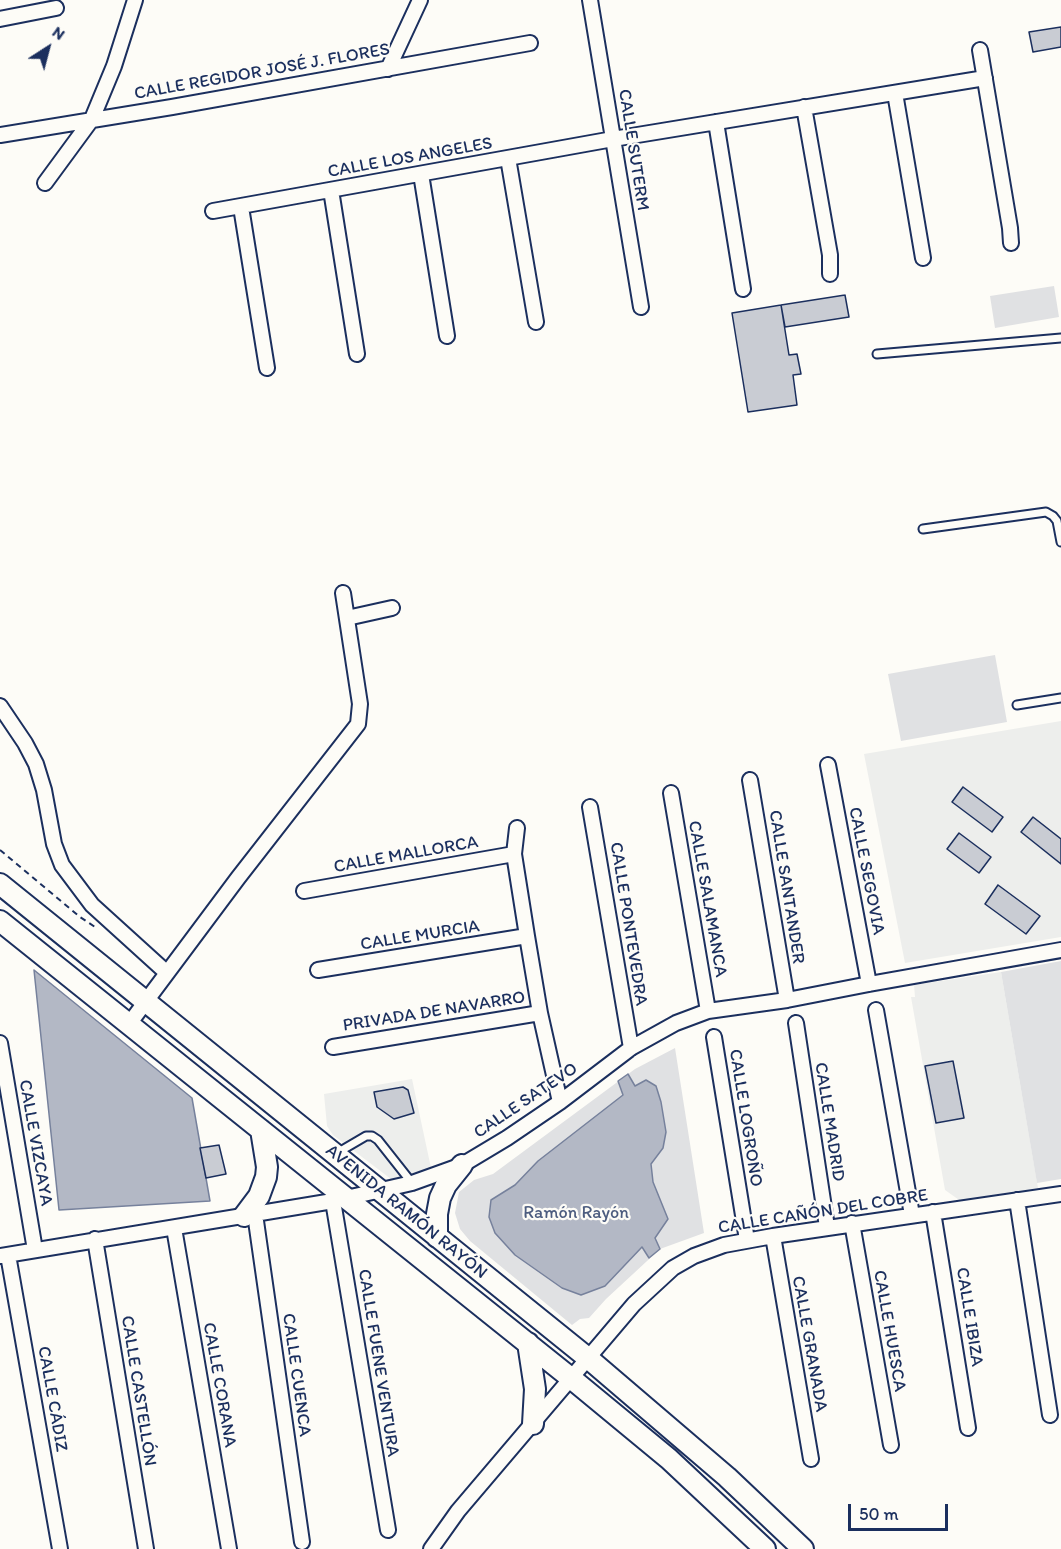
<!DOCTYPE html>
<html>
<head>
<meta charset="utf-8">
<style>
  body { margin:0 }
  #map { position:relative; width:1061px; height:1549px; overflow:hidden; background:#fdfcf7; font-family:Itim,sans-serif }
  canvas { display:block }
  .north { position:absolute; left:18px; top:18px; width:60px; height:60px; -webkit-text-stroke:4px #fdfcf7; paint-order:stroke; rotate:36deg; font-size:16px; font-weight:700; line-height:24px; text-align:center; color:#1b2f5e }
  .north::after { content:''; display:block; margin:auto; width:21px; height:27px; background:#1b2f5e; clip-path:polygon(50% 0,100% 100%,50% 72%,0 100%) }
  .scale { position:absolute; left:848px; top:1504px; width:100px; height:27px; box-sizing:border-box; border:3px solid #1b2f5e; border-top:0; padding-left:8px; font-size:18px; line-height:21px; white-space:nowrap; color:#1b2f5e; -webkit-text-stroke:4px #fdfcf7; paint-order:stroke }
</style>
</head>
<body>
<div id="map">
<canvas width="1061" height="1549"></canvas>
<div class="north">N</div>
<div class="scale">50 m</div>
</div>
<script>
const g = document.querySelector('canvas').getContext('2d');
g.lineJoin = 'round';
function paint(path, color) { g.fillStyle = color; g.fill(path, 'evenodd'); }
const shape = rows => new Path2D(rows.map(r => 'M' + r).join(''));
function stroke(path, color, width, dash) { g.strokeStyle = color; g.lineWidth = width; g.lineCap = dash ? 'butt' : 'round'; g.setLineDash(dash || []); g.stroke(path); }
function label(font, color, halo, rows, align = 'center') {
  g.font = font + ' Itim,sans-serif'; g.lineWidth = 4.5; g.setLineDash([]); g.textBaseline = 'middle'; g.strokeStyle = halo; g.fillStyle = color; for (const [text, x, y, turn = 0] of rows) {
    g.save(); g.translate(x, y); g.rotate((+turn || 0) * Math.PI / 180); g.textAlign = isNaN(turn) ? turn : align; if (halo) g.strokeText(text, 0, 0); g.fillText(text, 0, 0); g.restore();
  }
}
const built = shape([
  [1061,721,1061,937,905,963,864,754],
  [1001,972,1038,1188,962,1202,945,1190,911,997,915,997,914,985],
  [412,1079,431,1168,391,1179,333,1135,327,1126,324,1094]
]);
const green = shape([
  [1054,286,1059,317,995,328,990,296],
  [995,655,1007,722,901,741,888,674],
  [1061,961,1061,1179,1037,1183,1001,972],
  [675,1048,704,1233,660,1249,606,1299,589,1318,580,1319,572,1325,470,1241,460,1229,455,1213,459,1192,474,1180,493,1174,635,1069]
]);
const water = shape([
  [34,970,192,1098,210,1201,59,1210,34,970],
  [628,1074,635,1086,646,1080,656,1086,661,1102,666,1132,663,1148,651,1164,653,1182,668,1219,655,1238,660,1249,649,1258,642,1247,605,1286,581,1295,562,1288,515,1255,495,1233,489,1217,491,1200,515,1185,538,1161,623,1095,618,1081,628,1074]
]);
const building = shape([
  [1061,27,1061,47,1033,52,1029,32,1061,27],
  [845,295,849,317,785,327,781,305,845,295],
  [781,305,789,355,797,354,801,374,793,375,797,405,748,412,732,313,781,305],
  [963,787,1003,817,992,832,952,802,963,787],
  [1033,817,1061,839,1061,864,1021,832,1033,817],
  [959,833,991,857,979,873,947,849,959,833],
  [998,885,1040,916,1026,934,985,904,998,885],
  [953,1061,964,1118,936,1123,925,1066,953,1061],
  [403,1087,408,1090,414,1113,394,1119,377,1107,374,1092,403,1087],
  [219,1145,226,1174,206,1178,200,1148,219,1145]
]);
const path = shape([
  [0,850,80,917,95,927]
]);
const lane = shape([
  [877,354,1061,338],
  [923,529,1046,512,1053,516,1057,521,1061,542],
  [1017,705,1061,698],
  [337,1153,366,1136,372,1136,378,1140,412,1183]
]);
const street = shape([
  [590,0,641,307],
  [0,19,56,8],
  [980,50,1010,228,1011,243],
  [388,69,420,0],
  [895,93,923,258],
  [804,107,830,255,830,274],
  [716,122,743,289],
  [0,135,172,107,530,43],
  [508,158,536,322],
  [421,174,447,336],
  [45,183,92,119,114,66,135,0],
  [331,190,357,354],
  [241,207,267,368],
  [213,211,613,139,985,78],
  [347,618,392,608],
  [0,706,25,743,36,764,44,790,54,844,62,865,92,905,167,973],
  [828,765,869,984],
  [750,780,787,1000],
  [671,793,708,1011],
  [590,807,631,1048],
  [517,828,514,854,527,936,540,1013,560,1102],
  [304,891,514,854],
  [318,970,527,936],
  [876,1010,912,1215],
  [796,1023,827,1227],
  [129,1024,238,878,358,724,360,704,343,593],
  [714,1037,747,1240],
  [0,1043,35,1250],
  [333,1047,540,1013],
  [1017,1200,1050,1415],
  [333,1201,388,1530],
  [933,1212,968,1428],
  [255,1214,302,1542],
  [852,1223,891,1445],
  [174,1228,229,1549],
  [773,1236,811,1459],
  [95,1239,146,1549],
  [8,1255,60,1549],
  [0,1256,333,1201,412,1183,462,1165,507,1138,560,1102,631,1048,676,1023,708,1011,787,1000,869,984,1061,950],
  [431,1549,458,1511,634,1304,673,1268,694,1256,724,1245,773,1236,1061,1194]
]);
const secondary = shape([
  [0,884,589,1359,727,1477,803,1549],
  [0,921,572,1379,669,1459,765,1549],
  [244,1216,259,1196,266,1177,267,1167,261,1130],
  [437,1237,437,1214,440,1198,446,1185,462,1165],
  [528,1343,535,1389,533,1424]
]);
const streetNames = [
  ["CALLE REGIDOR JOSÉ J. FLORES",262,72,-10],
  ["CALLE SUTERM",633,150,81],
  ["CALLE LOS ANGELES",410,158,-10],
  ["CALLE MALLORCA",406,855,-10],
  ["CALLE SEGOVIA",866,871,79],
  ["CALLE SANTANDER",786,887,81],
  ["CALLE SALAMANCA",707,899,80],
  ["CALLE PONTEVEDRA",628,924,81],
  ["CALLE MURCIA",420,936,-9],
  ["PRIVADA DE NAVARRO",434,1012,-9],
  ["CALLE SATEVO",526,1101,-34],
  ["CALLE LOGROÑO",745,1118,81],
  ["CALLE MADRID",829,1122,81],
  ["CALLE VIZCAYA",35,1143,80],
  ["AVENIDA RAMÓN RAYÓN",406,1212,39],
  ["CALLE CAÑÓN DEL COBRE",823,1212,-9],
  ["CALLE IBIZA",969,1317,81],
  ["CALLE HUESCA",889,1331,80],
  ["CALLE GRANADA",809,1344,80],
  ["CALLE FUENE VENTURA",378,1363,81],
  ["CALLE CUENCA",296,1375,82],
  ["CALLE CORANA",219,1385,80],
  ["CALLE CASTELLÓN",138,1391,81],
  ["CALLE CÁDIZ",52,1399,80]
];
const parkNames = [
  ["Ramón Rayón",576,1213]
];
paint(built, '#edeeec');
paint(green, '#e0e1e3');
paint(water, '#b3b8c5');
stroke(water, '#76819c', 1.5);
paint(building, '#c9ccd3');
stroke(building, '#1b2f5e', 1.5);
stroke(lane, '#1b2f5e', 11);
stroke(street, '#1b2f5e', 18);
stroke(secondary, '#1b2f5e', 24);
stroke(path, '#1b2f5e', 2, [6, 4.5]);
stroke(lane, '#fdfcf7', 7);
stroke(street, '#fdfcf7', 14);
stroke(secondary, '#fdfcf7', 20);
label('18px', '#1b2f5e', '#fdfcf7', streetNames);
label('18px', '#4c5c7f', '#fdfcf7', parkNames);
</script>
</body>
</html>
